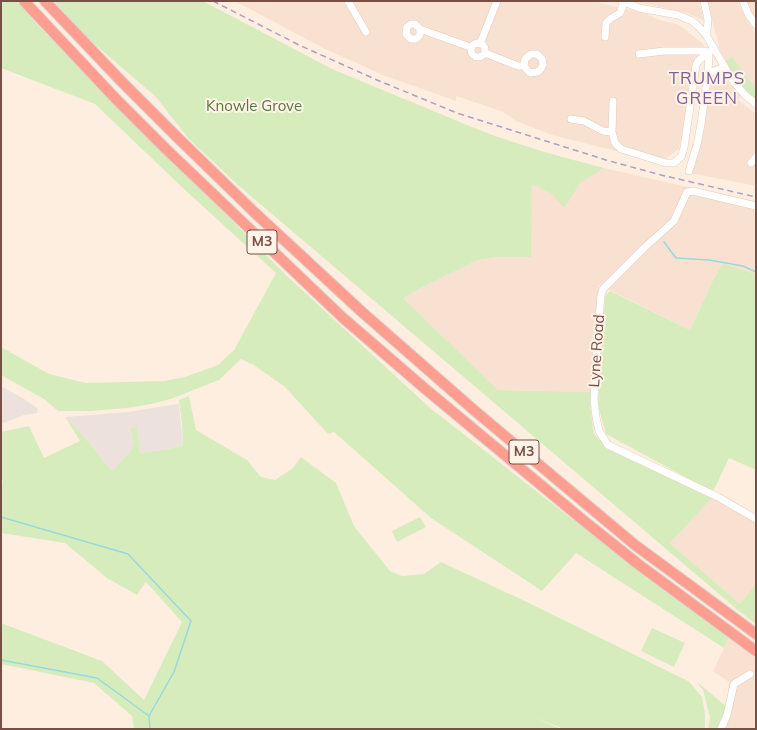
<!DOCTYPE html>
<html>
<head>
<meta charset="utf-8">
<style>
  body { margin:0 }
  #map { position:relative; width:757px; height:730px; overflow:hidden; background:#feeedf; font-family:Mulish,sans-serif }
  canvas { display:block }
  .frame { position:absolute; inset:0; border:2px solid #765045; pointer-events:none }
</style>
</head>
<body>
<div id="map">
<canvas width="757" height="730"></canvas>
<div class="frame"></div>
</div>
<script>
const g = document.querySelector('canvas').getContext('2d');
g.lineJoin = 'round';
function paint(path, color) { g.fillStyle = color; g.fill(path, 'evenodd'); }
const shape = rows => new Path2D(rows.map(r => 'M' + r).join(''));
function stroke(path, color, width, dash) { g.strokeStyle = color; g.lineWidth = width; g.lineCap = dash ? 'butt' : 'round'; g.setLineDash(dash || []); g.stroke(path); }
function label(font, color, halo, rows, align = 'center') {
  g.font = font + ' Mulish,sans-serif'; g.lineWidth = 4; g.setLineDash([]); g.textBaseline = 'middle'; g.strokeStyle = halo; g.fillStyle = color; for (const [text, x, y, turn = 0] of rows) {
    g.save(); g.translate(x, y); g.rotate((+turn || 0) * Math.PI / 180); g.textAlign = isNaN(turn) ? turn : align; if (halo) g.strokeText(text, 0, 0); g.fillText(text, 0, 0); g.restore();
  }
}
const residential = shape([
  [235,1,333,1,336,2,341,1,597,1,600,3,647,14,659,20,677,24,682,27,703,44,705,49,690,82,682,136,679,149,665,159,620,150,620,152,552,135,516,121,503,112,483,105,456,96,456,101,383,75,323,48],
  [634,1,699,1,704,21,687,13],
  [707,1,737,1,747,21,756,33,756,87,746,76,732,56,726,61,720,50],
  [747,1,756,1,756,19,750,9],
  [715,73,721,76,741,95,738,100,756,114,756,186,690,173,710,76],
  [604,168,683,186,756,201,756,274,723,265,714,278,690,330,599,285,593,337,588,351,593,352,594,354,591,392,498,390,403,298,419,289,478,260,496,257,530,256,532,184],
  [713,497,756,523,756,583,740,604,670,543],
  [729,638,756,659,756,729,723,729,727,707,729,682,713,671]
]);
const industrial = shape([
  [1,386,24,399,34,406,38,409,37,413,24,415,1,424],
  [177,404,179,404,183,445,169,449,140,453,137,427,130,428,134,443,131,450,112,471,76,427,65,417,128,412]
]);
const green = shape([
  [1,1,17,1,35,22,287,276,429,407,559,509,729,638,724,648,576,553,542,591,431,518,334,432,328,434,284,386,252,364,241,359,219,380,171,399,151,404,127,408,91,411,58,411,44,399,1,375,1,347,49,374,86,383,164,381,185,377,218,365,234,350,276,273,185,190,95,104,1,68],
  [54,1,203,1,332,69,472,127,495,136,544,152,604,168,581,182,564,208,551,193,532,184,531,257,496,257,478,260,419,289,403,298,498,390,591,392,590,405,594,434,608,449,713,497,670,543,740,604,756,583,756,624,739,611,239,186,189,139,155,96,85,36],
  [732,56,746,76,756,87,756,102,735,78,726,63,726,61],
  [723,264,756,274,756,470,729,458,713,492,606,434,598,405,605,296,610,291,690,330,714,278],
  [189,396,196,430,247,460,261,477,275,480,293,468,301,457,336,483,354,526,390,571,402,576,424,574,441,562,531,604,688,681,692,685,702,697,705,714,705,729,564,729,533,717,561,729,134,729,132,716,94,683,1,664,1,623,102,661,144,700,182,622,146,582,137,595,107,578,65,543,1,533,1,489,3,481,1,480,1,432,29,426,44,458,80,441,65,417,76,427,112,471,131,450,134,443,130,428,137,427,140,453,169,449,183,445,182,423,179,400],
  [420,517,426,527,397,542,392,531],
  [652,628,685,643,674,667,641,651],
  [697,682,727,707,719,729,708,729,710,717,703,690]
]);
const stream = shape([
  [664,242,676,258,709,260,743,266,756,272],
  [1,517,128,554,191,621,174,672,149,716,150,729],
  [1,660,97,678,149,716]
]);
const minor = shape([
  [348,1,366,32],
  [622,1,639,8,678,15,692,21,698,26,706,35,733,81,745,95,756,104],
  [704,1,708,20,707,30,706,35],
  [743,1,748,14,756,25],
  [420,29,420,35,416,39,411,39,406,34,407,27,411,24,415,24,420,29,470,47],
  [605,37,606,23,610,19,620,13,624,2],
  '471 50a7 7 0 1 1 14 0a7 7 0 1 1-14 0Z',
  [480,44,497,1],
  [485,53,518,66,524,66,528,71,531,73,537,72,540,70,543,65,542,59,537,54,531,54,525,59,524,66],
  [639,54,664,51,705,51,709,54,708,73,701,124,697,145,689,171],
  [708,73,725,67],
  [613,101,612,132,615,143,621,149,666,163,674,163,681,157,684,148,696,65,698,61,714,48],
  [571,119,584,121,603,131,612,132],
  [751,163,756,157],
  [756,206,693,191,687,192,674,221,644,248,603,289,601,295,597,346,594,400,596,417,599,431,608,445,718,497,756,519],
  [721,729,727,715,734,684,750,674]
]);
const highway = shape([
  [24,1,116,99,166,149,342,317,423,387,583,520,638,564,756,651],
  [45,1,122,82,178,138,254,212,362,312,475,411,635,545,756,634]
]);
const rail = shape([
  [213,1,299,45,377,80,457,113,606,160,661,175,756,197]
]);
const shields = [
  [262,242,30],
  [524,452,30]
];
const shieldNames = [
  ["M3",262,242],
  ["M3",524,452]
];
const parkNames = [
  ["Knowle Grove",254,106]
];
const streetNames = [
  ["Lyne Road",597,351,-86]
];
const quarterNames = [
  ["TRUMPS",707,79],
  ["GREEN",707,99]
];
paint(residential, '#f8e1d0');
paint(industrial, '#ece1dc');
paint(green, '#d7ecbd');
stroke(stream, '#98dadb', 1.5);
stroke(minor, '#e5cabe', 8);
stroke(highway, '#dbd2cf', 12);
stroke(minor, '#fff', 7);
stroke(highway, '#fe9e90', 10);
stroke(rail, '#ae9ec8', 1.5, [6, 4]);
for (const [x, y, w] of shields) { const box = new Path2D(); box.roundRect(x - w / 2, y - 12, w, 24, 3); g.fillStyle = '#fff2e7'; g.fill(box); stroke(box, '#765045', 1); }
label('bold 14px', '#765045', null, shieldNames);
label('15px', '#54783a', '#fff2e7', parkNames);
label('15px', '#765045', '#fff2e7', streetNames);
g.letterSpacing = '1px';
label('17px', '#7f609b', '#fff2e7', quarterNames);
g.letterSpacing = '0px';
</script>
</body>
</html>
